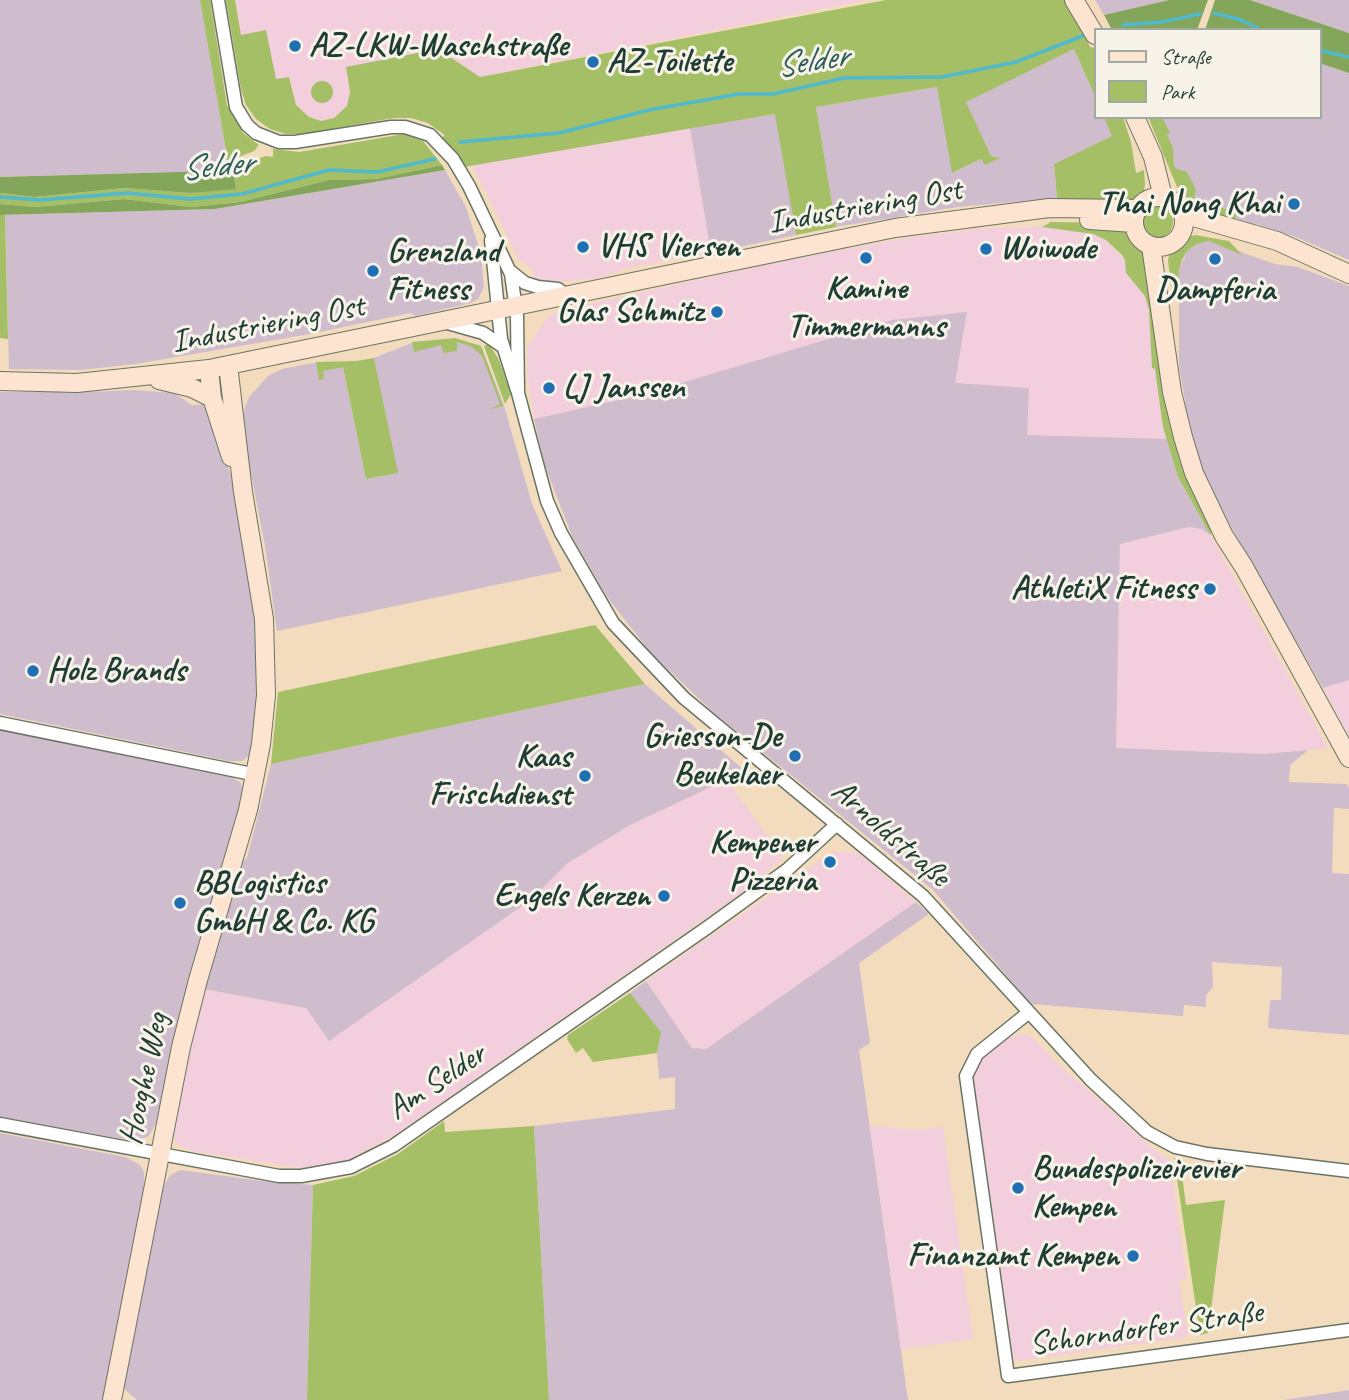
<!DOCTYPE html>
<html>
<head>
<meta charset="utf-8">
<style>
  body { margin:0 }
  #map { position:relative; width:1349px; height:1400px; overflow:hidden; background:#f3dcbd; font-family:Caveat,sans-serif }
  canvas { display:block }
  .legend { position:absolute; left:1094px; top:28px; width:228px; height:91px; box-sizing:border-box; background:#f7f3e8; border:2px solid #a1aaa0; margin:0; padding:9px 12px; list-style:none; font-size:21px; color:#1f3d34 }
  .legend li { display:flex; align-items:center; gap:14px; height:35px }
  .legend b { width:35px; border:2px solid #a1aaa0 }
</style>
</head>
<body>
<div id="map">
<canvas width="1349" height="1400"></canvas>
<ul class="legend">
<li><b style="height:9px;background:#fde4d0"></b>Straße</li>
<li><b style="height:19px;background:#a5bf66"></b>Park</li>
</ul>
</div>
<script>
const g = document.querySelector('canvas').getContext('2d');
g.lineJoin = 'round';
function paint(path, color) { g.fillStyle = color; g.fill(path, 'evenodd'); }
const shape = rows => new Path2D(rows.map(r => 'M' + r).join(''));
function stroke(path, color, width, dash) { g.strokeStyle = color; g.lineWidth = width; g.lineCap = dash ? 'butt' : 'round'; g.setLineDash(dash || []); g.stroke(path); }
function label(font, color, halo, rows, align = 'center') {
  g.font = font + ' Caveat,sans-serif'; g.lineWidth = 6; g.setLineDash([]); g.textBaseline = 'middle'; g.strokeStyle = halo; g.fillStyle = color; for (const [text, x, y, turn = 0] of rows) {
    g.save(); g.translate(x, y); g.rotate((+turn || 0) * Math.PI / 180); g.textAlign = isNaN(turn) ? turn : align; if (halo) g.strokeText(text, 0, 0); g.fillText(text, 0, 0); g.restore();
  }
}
const built = shape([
  [235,0,868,0,480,77,438,49,346,68,350,92,347,106,334,118,321,121,309,117,300,110,293,99,289,77,276,80,241,35],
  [690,128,711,253,631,267,594,279,553,282,534,278,533,269,519,260,472,165],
  [1042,227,1093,234,1106,240,1125,260,1125,266,1145,296,1149,310,1155,369,1167,439,1027,435,955,384,967,312,841,336,641,395,534,419,527,370,527,348,547,318,555,312,758,266,899,239,984,228],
  [1189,527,1202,528,1211,536,1328,748,1264,754,1116,748,1120,544],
  [1349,680,1349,736,1323,688],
  [727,780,783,858,746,890,395,1135,345,1161,300,1168,192,1151,181,1147,174,1139,174,1124,184,1069,204,989,306,1008,330,1040,532,899,568,863,630,825],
  [832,852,858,853,916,902,706,1049,693,1048,646,981],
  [1024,1034,1035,1039,1050,1056,1148,1144,1163,1157,1169,1158,1187,1278,1179,1280,1188,1337,1017,1361,1010,1351,973,1079,980,1061,988,1052,990,1053,1007,1039],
  [870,1126,916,1130,943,1127,973,1339,901,1349]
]);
const industrial = shape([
  [0,0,200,0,229,168,213,171,0,177],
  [1095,0,1169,0,1104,15],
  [1251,0,1349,0,1349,33],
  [1074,49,1095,96,1095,117,1104,117,1113,136,1054,164,1057,198,958,207,836,227,816,107,938,87,953,173,981,159,998,157,991,156,965,102],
  [1319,63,1349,73,1349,260,1298,238,1257,224,1254,226,1190,200,1174,170,1158,117,1319,117],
  [776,114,796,235,711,253,690,128],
  [445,170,466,207,481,254,484,287,478,299,471,303,415,316,411,313,310,334,136,364,81,370,9,369,5,215,215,209],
  [1209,241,1275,264,1298,267,1349,286,1349,680,1323,688,1231,527,1201,465,1190,433,1179,365,1179,270,1187,251,1197,244],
  [967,312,955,383,1029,388,1027,435,1167,439,1178,477,1211,536,1202,529,1189,527,1120,544,1116,748,1264,754,1308,750,1290,765,1289,782,1347,784,1349,788,1349,809,1334,808,1332,873,1349,874,1349,1035,1268,1028,1270,1000,1281,1000,1282,967,1212,962,1213,987,1206,995,1206,1007,1184,1005,1183,1016,1031,1004,932,889,714,713,651,653,607,597,572,536,545,466,534,419,641,395,892,320],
  [455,339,481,346,503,402,532,504,562,571,277,631,265,546,251,473,246,465,243,413,249,397,268,376,282,369,313,363,342,362,366,479,397,473,374,358,414,342],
  [134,390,174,393,192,405,204,404,216,429,230,473,242,528,255,610,259,684,251,754,242,761,229,761,0,714,0,392,84,392],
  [645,684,745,771,630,825,568,863,532,899,329,1041,306,1008,204,989,241,863,247,858,271,764],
  [0,730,231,777,241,783,243,794,191,976,157,1121,149,1136,141,1139,122,1139,0,1117],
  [916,902,929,914,859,963,870,1043,859,1050,908,1400,549,1400,534,1126,675,1109,675,1077,659,1079,657,1053,660,1032,630,993,646,981,692,1048,706,1049],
  [0,1133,125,1157,140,1165,144,1172,144,1191,104,1400,0,1400],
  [181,1170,262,1181,313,1185,307,1400,137,1400,124,1389,161,1192,170,1175],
  [1349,1390,1349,1400,1283,1400,1330,1393]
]);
const green = shape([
  [200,0,210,0,227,105,243,133,259,145,254,151,231,160,232,168,266,156,273,157,273,149,299,152,404,134,423,141,442,165,376,179,329,180,240,202,191,207,124,199,36,207,0,204,0,193,35,197,124,188,190,193,232,168,229,168],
  [226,0,235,0,241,35,266,30,276,79,289,77,296,105,309,117,321,121,334,118,347,106,350,92,346,67,438,49,480,77,886,0,1068,0,1090,47,1095,48,1095,96,1074,49,966,102,991,156,1000,158,985,165,981,159,952,173,937,87,816,107,836,227,796,235,775,114,464,167,442,137,445,136,442,133,428,123,411,118,394,118,303,134,286,134,270,129,256,119,246,105,241,89],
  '311 92a11 11 0 1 1 22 0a11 11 0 1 1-22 0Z',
  [1104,117,1123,117,1131,142,1136,173,1144,170,1145,185,1143,196,1134,204,1123,200,1114,202,1061,202,1057,198,1054,164,1112,136],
  [1148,117,1162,117,1170,133,1167,135,1173,148,1174,166,1177,169,1187,172,1196,190,1194,198,1237,213,1235,219,1244,223,1195,207,1177,187],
  '1141 222a16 16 0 1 1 32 0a16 16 0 1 1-32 0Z',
  [0,215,5,215,8,339,0,338],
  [1051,222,1114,223,1127,229,1137,242,1146,248,1210,518,1211,536,1178,477,1163,427,1155,369,1152,368,1149,310,1145,296,1126,273,1125,260,1122,255,1106,240,1093,234,1042,227],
  [1195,235,1229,241,1242,255,1209,241,1197,244,1187,251,1182,260,1179,270,1178,297,1172,296,1168,260,1170,251,1182,239],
  [455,338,481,346,503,406,491,409,500,404,482,356,472,347,457,342,457,351,443,353,441,345,414,352,412,342],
  [489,344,499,360,511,394,505,404,484,346],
  [374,358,398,473,366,479,343,367,323,371,324,379,319,380,316,362,356,361],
  [595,625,645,684,271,764,278,692],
  [630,993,661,1032,657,1053,593,1062,583,1048,576,1053,567,1039,568,1035],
  [444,1121,445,1132,534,1126,549,1400,307,1400,313,1185,354,1176,398,1154],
  [1174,1158,1182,1159,1181,1168,1186,1205,1225,1200,1208,1333,1200,1335]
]);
const forest = shape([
  [1169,0,1208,0,1197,30,1112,30,1104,15],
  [1215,0,1250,0,1349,33,1349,73,1319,63,1319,30,1215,28,1205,30],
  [442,165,445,170,215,209,0,215,0,204,36,207,124,199,191,207,240,202,329,180,376,179],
  [232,168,236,189,190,193,124,188,35,197,0,193,0,177,213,171]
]);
const stream = shape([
  [1214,13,1241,20,1261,30],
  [1123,25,1162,22,1200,14],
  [1319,50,1349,57],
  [460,142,559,133,649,110,739,94,773,94,844,78,942,77,1016,62,1085,35],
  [0,197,40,200,127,193,190,199,242,194,329,170,377,172,435,159]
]);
const street = shape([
  [218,0,236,107,247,125,256,133,279,142,295,142,391,127,405,127,430,135,453,159,469,186,511,274,517,316,518,393,547,501,561,533,613,623,684,698,923,896,1091,1080,1147,1132,1175,1147,1207,1154,1349,1171],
  [491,240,501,339,517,390],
  [510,271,525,283,538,287,558,289,566,295],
  [444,322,483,333,502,346],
  [0,723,257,775],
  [1028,1013,977,1054,966,1076,1008,1376,1349,1330],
  [0,1124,279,1176,301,1176,351,1167,393,1146,708,927,788,869,837,824]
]);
const secondary = shape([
  [1074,0,1095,35],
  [1135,117,1153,157,1163,197],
  '1134 222a25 25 0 1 1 50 0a25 25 0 1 1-50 0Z',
  [1183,214,1277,241,1349,274],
  [1089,220,1134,223],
  [1151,246,1172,392,1183,437,1194,473,1224,536,1244,567,1349,758],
  [209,369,212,398,231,457],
  [159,380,192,388,212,398],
  [0,381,77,383,209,369,895,228,1049,208,1137,209],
  [112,1400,181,1047,198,980,248,810,261,744,266,695,264,619,243,492,228,365]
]);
const markers = [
  [295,46,7,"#1f6fb2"],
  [593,62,7,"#1f6fb2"],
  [1294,204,7,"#1f6fb2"],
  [583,247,7,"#1f6fb2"],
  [986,249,7,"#1f6fb2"],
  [866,258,7,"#1f6fb2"],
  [1215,259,7,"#1f6fb2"],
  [373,271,7,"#1f6fb2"],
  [717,312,7,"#1f6fb2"],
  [549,388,7,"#1f6fb2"],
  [1210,589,7,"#1f6fb2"],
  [33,671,7,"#1f6fb2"],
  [795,756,7,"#1f6fb2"],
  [585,776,7,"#1f6fb2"],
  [830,862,7,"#1f6fb2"],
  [664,896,7,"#1f6fb2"],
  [180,903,7,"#1f6fb2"],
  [1018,1188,7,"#1f6fb2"],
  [1133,1256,7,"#1f6fb2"]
];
const poiNames = [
  ["AZ-LKW-Waschstraße",309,46],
  ["AZ-Toilette",607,62],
  ["Thai Nong Khai",1280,204,"right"],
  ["VHS Viersen",597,247],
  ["Woiwode",1000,249],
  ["Grenzland",387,252],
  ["Fitness",387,290],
  ["Kamine",866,289,"center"],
  ["Timmermanns",866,327,"center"],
  ["Dampferia",1215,290,"center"],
  ["Glas Schmitz",703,312,"right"],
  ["LJ Janssen",563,388],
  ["AthletiX Fitness",1196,589,"right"],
  ["Holz Brands",47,671],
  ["Griesson-De",781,737,"right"],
  ["Beukelaer",781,775,"right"],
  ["Kaas",571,757,"right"],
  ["Frischdienst",571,795,"right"],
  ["Kempener",816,843,"right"],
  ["Pizzeria",816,881,"right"],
  ["BBLogistics",194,884],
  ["GmbH & Co. KG",194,922],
  ["Engels Kerzen",650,896,"right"],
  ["Bundespolizeirevier",1032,1169],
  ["Kempen",1032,1207],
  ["Finanzamt Kempen",1119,1256,"right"]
];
const streetNames = [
  ["Industriering Ost",865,207,-10],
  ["Industriering Ost",268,325,-11],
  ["Arnoldstraße",890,834,41],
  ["Hooghe Weg",145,1079,-78],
  ["Am Selder",437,1082,-34],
  ["Schorndorfer Straße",1146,1329,-8]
];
const waterNames = [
  ["Selder",812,62,-9],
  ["Selder",217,167,-6]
];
paint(built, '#f3cfde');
paint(industrial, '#cfbdce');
paint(green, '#a5bf66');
paint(forest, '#84a65b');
stroke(stream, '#50b9cd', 3.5);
stroke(street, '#697564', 15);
stroke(secondary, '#697564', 20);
stroke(street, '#fff', 12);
stroke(secondary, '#fde4d0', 18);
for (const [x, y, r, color] of markers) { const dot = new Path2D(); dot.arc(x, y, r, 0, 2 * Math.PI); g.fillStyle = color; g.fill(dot); stroke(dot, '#f7f3e8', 2.5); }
label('bold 33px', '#1f3d34', '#f7f3e8', poiNames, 'left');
label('33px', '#1f3d34', '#f7f3e8', streetNames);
label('italic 35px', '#2b5c5a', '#f7f3e8', waterNames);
</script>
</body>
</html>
